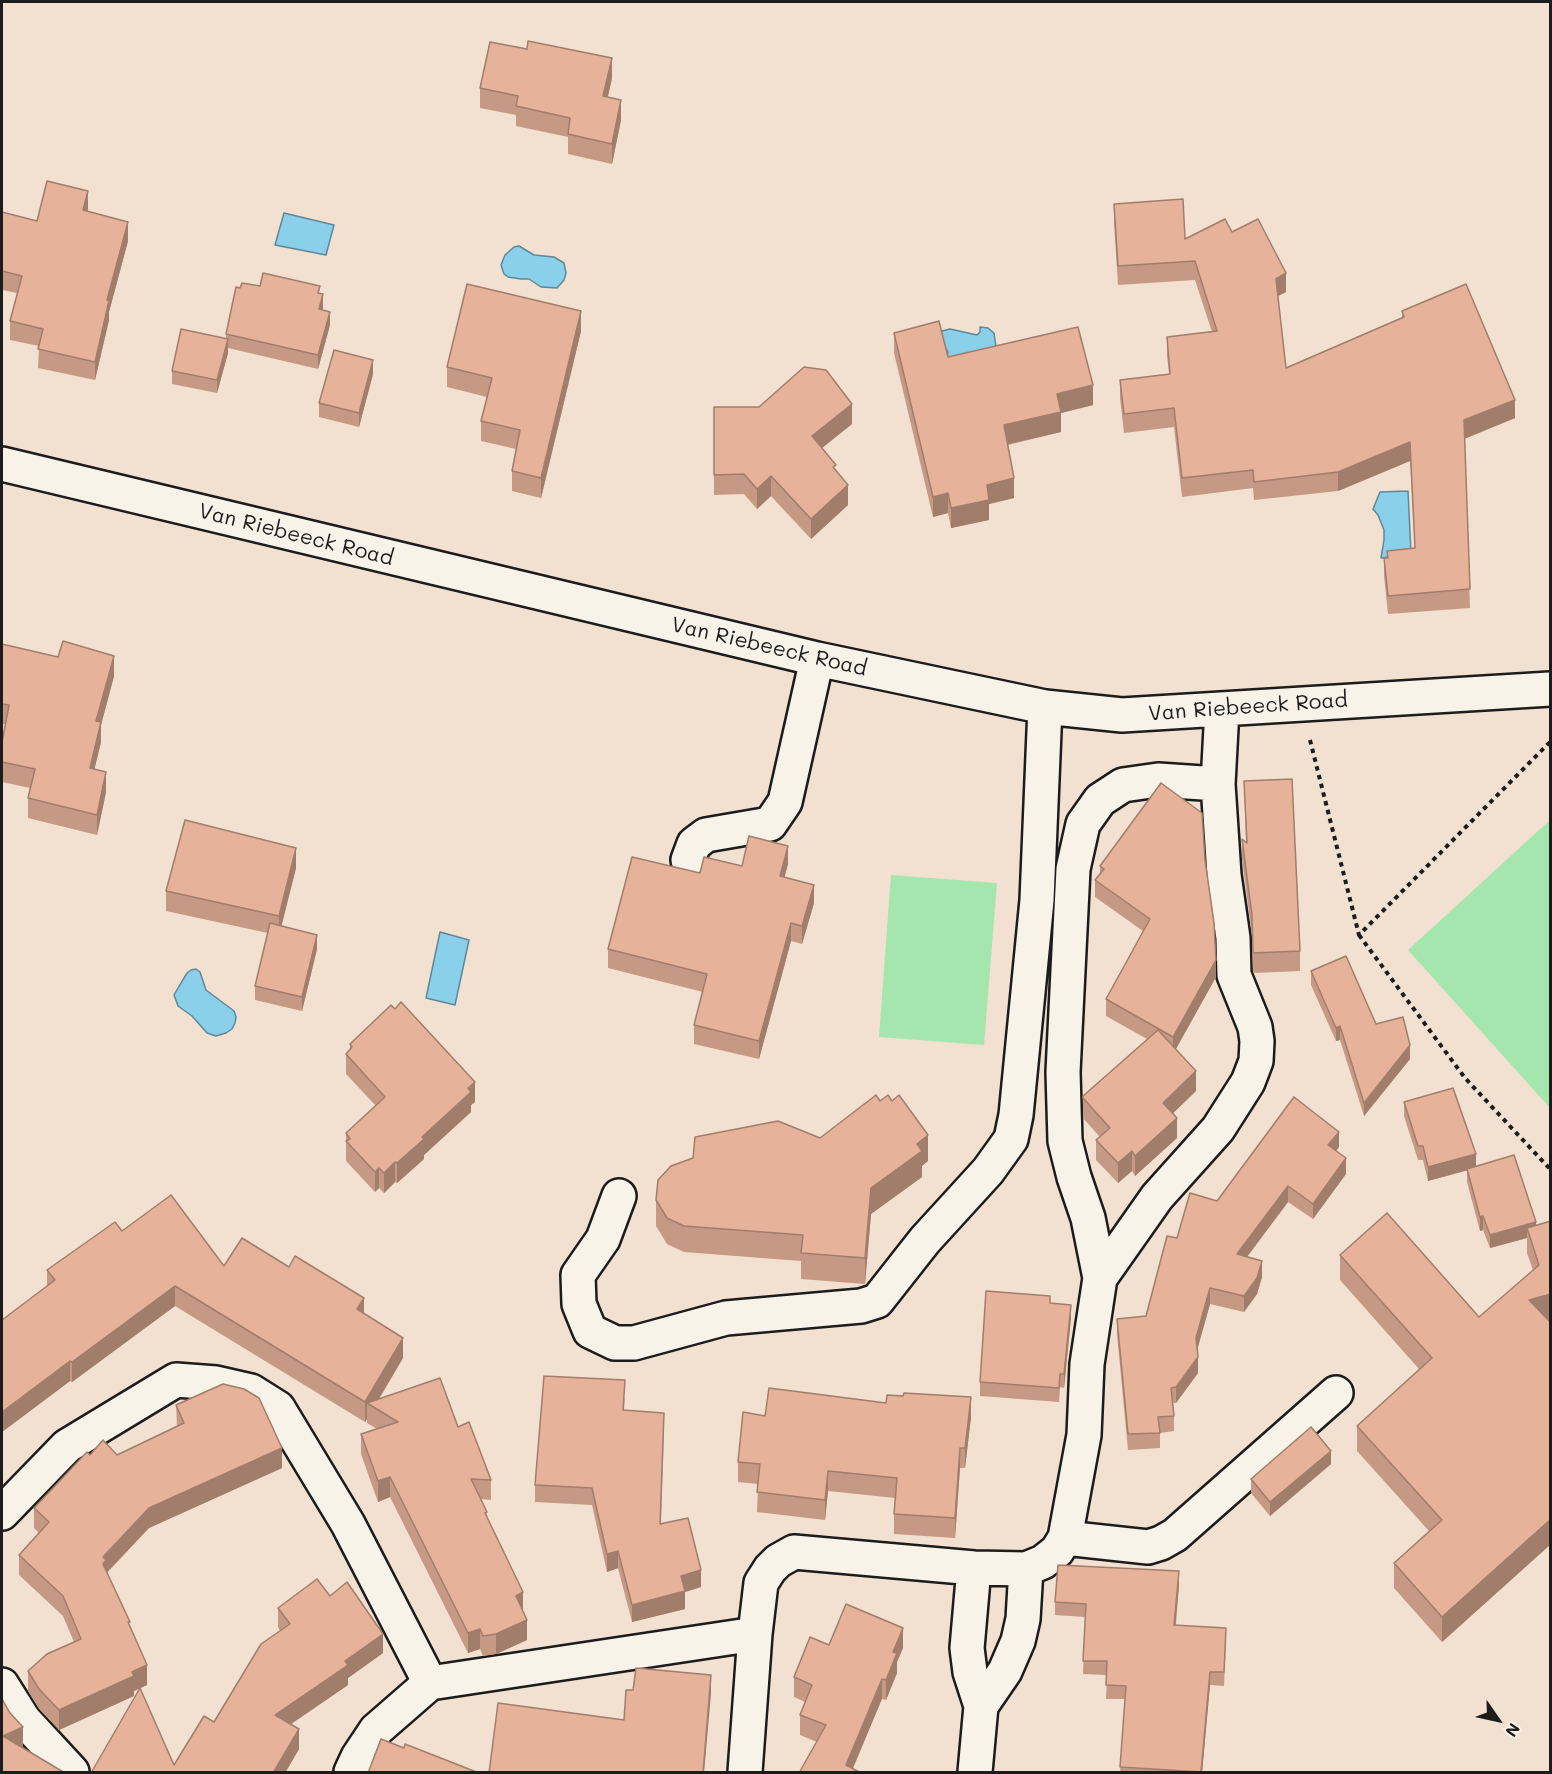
<!DOCTYPE html>
<html>
<head>
<meta charset="utf-8">
<style>
  body { margin:0 }
  #map { position:relative; width:1552px; height:1774px; overflow:hidden; background:#f2e0d0; font-family:Mali,sans-serif }
  canvas { display:block }
  .frame { position:absolute; inset:0; border:3px solid #1c1c1c; pointer-events:none }
  .north { position:absolute; left:1468px; top:1690px; width:60px; height:60px; -webkit-text-stroke:4px #f7f3e8; paint-order:stroke; rotate:124deg; font-size:16px; font-weight:700; line-height:24px; text-align:center; color:#1c1c1c }
  .north::after { content:''; display:block; margin:auto; width:21px; height:27px; background:#1c1c1c; clip-path:polygon(50% 0,100% 100%,50% 72%,0 100%) }
</style>
</head>
<body>
<div id="map">
<canvas width="1552" height="1774"></canvas>
<div class="frame"></div>
<div class="north">N</div>
</div>
<script>
const g = document.querySelector('canvas').getContext('2d');
g.lineJoin = 'round';
function paint(path, color) { g.fillStyle = color; g.fill(path, 'evenodd'); }
const shape = rows => new Path2D(rows.map(r => 'M' + r).join(''));
function stroke(path, color, width, dash) { g.strokeStyle = color; g.lineWidth = width; g.lineCap = dash ? 'butt' : 'round'; g.setLineDash(dash || []); g.stroke(path); }
function label(font, color, halo, rows, align = 'center') {
  g.font = font + ' Mali,sans-serif'; g.lineWidth = 4.5; g.setLineDash([]); g.textBaseline = 'middle'; g.strokeStyle = halo; g.fillStyle = color; for (const [text, x, y, turn = 0] of rows) {
    g.save(); g.translate(x, y); g.rotate((+turn || 0) * Math.PI / 180); g.textAlign = isNaN(turn) ? turn : align; if (halo) g.strokeText(text, 0, 0); g.fillText(text, 0, 0); g.restore();
  }
}
const green = shape([
  [1550,820,1550,1108,1408,950],
  [891,875,997,883,984,1045,879,1037]
]);
const water = shape([
  [284,213,334,225,326,255,275,245,284,213],
  [519,246,534,255,554,257,564,263,566,273,564,280,557,288,541,287,529,279,521,279,508,277,504,274,501,265,505,255,514,247,519,246],
  [980,327,988,328,994,333,996,347,957,360,947,357,948,352,940,338,942,331,950,329,977,335,980,332,980,327],
  [1408,491,1411,554,1381,558,1384,540,1384,530,1378,515,1373,509,1380,492,1408,491],
  [440,932,469,940,455,1005,426,998,440,932],
  [196,969,200,972,206,990,234,1011,236,1017,235,1023,232,1029,226,1033,216,1036,207,1033,192,1016,178,1006,174,995,178,988,187,973,191,970,196,969]
]);
const path = shape([
  [1310,740,1359,935,1550,742],
  [1359,935,1465,1078,1550,1169]
]);
const minor = shape([
  [2,464,817,659,1045,707,1122,715,1550,689],
  [688,860,694,844,706,835,770,824,785,802,817,659],
  [619,1196,603,1239,578,1275,579,1304,590,1331,615,1343,634,1343,726,1318,861,1306,877,1301,925,1240,988,1171,1011,1139,1016,1115,1037,900,1045,707],
  [1100,1278,1157,1197,1218,1129,1248,1082,1256,1061,1257,1041,1255,1027,1234,975,1233,938,1224,875,1218,784,1222,709],
  [2,1513,67,1446,176,1380,216,1383,251,1391,278,1408,348,1524,430,1683],
  [1065,1538,1148,1547,1161,1543,1175,1535,1336,1393],
  [974,1568,967,1648,970,1672,981,1706,975,1772],
  [2,1685,24,1720,72,1772],
  [981,1706,1005,1671,1018,1641,1023,1619,1026,1569],
  [351,1772,358,1757,376,1730,430,1683,755,1634],
  [745,1772,755,1634,761,1583,770,1569,778,1561,794,1552,974,1568,1026,1569,1043,1562,1057,1551,1065,1538,1084,1435,1087,1364,1100,1278,1088,1218,1074,1177,1065,1141,1063,1072,1073,869,1083,824,1100,800,1123,785,1158,780,1218,784]
]);
const wall = shape([
  [612,78,608,97,621,120,612,164,568,154,568,137,516,126,516,115,480,108,480,88],
  [1114,204,1185,239,1232,232,1286,292,1278,296,1286,368,1402,318,1402,311,1515,418,1464,439,1470,608,1388,614,1384,576,1384,558,1387,558,1415,548,1410,461,1338,491,1254,500,1253,488,1182,497,1174,427,1124,433,1120,398,1120,380,1169,374,1167,356,1167,337,1212,332,1195,280,1118,285,1114,223],
  [88,209,87,212,128,241,109,312,109,320,95,380,38,368,39,346,10,340,10,321,17,293,2,290,2,212,37,221],
  [260,286,320,293,323,308,322,310,330,325,318,369,228,348,228,353,217,393,172,384,172,371,226,339,226,334,240,288],
  [581,331,541,498,512,491,512,471,516,449,481,441,481,421,487,397,447,387,447,367],
  [894,333,948,357,1093,405,1061,413,1061,432,1008,445,1014,498,989,504,989,520,951,528,948,513,933,517,894,353],
  [373,374,359,427,319,417,319,403],
  [714,407,852,424,822,448,836,471,848,505,811,539,771,496,757,509,744,494,714,495],
  [2,644,114,676,101,725,101,742,94,769,106,792,97,835,28,818,28,798,30,788,2,782,2,742,5,724,2,724],
  [1244,781,1300,951,1300,971,1253,973,1253,971,1252,935,1242,859,1242,839,1246,843],
  [1205,860,1216,977,1176,1049,1196,1091,1172,1114,1177,1138,1135,1176,1132,1171,1118,1183,1096,1160,1096,1140,1100,1137,1083,1118,1083,1096,1147,1039,1106,1016,1106,999,1143,931,1095,897,1095,880,1100,874,1100,866],
  [788,864,784,877,814,903,802,944,791,941,759,1059,694,1044,694,1025,703,992,608,968,608,949,700,873,742,866],
  [296,868,281,926,317,949,302,1011,255,1000,255,986,268,933,166,911,166,891],
  [1311,971,1376,1024,1410,1059,1364,1116,1340,1040,1336,1041,1311,985],
  [350,1044,475,1102,471,1105,471,1112,424,1155,424,1159,397,1183,395,1182,384,1193,379,1188,375,1192,346,1161,346,1133,376,1106,346,1074,346,1054,350,1050],
  [1404,1102,1476,1166,1536,1225,1547,1320,1551,1323,1551,1544,1442,1642,1394,1588,1394,1563,1429,1531,1357,1451,1357,1426,1419,1369,1340,1280,1340,1255,1479,1317,1533,1270,1527,1253,1527,1238,1490,1248,1483,1230,1480,1231,1467,1182,1467,1170,1428,1181,1423,1160,1418,1160,1404,1116],
  [1339,1147,1336,1151,1346,1174,1313,1219,1288,1202,1247,1257,1262,1277,1257,1294,1244,1312,1210,1304,1197,1350,1198,1373,1176,1403,1173,1403,1174,1416,1174,1431,1160,1433,1160,1448,1128,1450,1117,1334,1117,1319,1146,1316,1177,1238,1217,1201],
  [928,1161,922,1166,922,1177,871,1214,865,1284,801,1279,801,1261,684,1252,667,1244,656,1226,656,1200],
  [122,1231,224,1266,364,1313,403,1358,379,1399,458,1427,491,1480,491,1500,481,1499,523,1612,527,1640,496,1654,483,1656,480,1649,468,1653,390,1497,378,1502,361,1454,361,1434,377,1429,367,1423,367,1419,365,1422,175,1306,72,1382,70,1381,2,1432,2,1320,47,1286,47,1270],
  [1050,1303,1071,1318,1064,1388,1060,1387,1059,1402,980,1396,980,1382],
  [625,1398,624,1410,664,1430,661,1524,701,1587,685,1592,685,1609,632,1622,618,1568,607,1572,592,1505,535,1502,535,1485],
  [176,1405,282,1468,149,1528,107,1573,130,1626,147,1685,134,1691,134,1696,59,1730,39,1709,28,1691,28,1671,74,1642,63,1616,19,1575,19,1555,39,1533,34,1528,34,1508,90,1455,117,1455,177,1426],
  [765,1416,971,1417,965,1468,960,1468,955,1538,894,1534,894,1514,895,1498,828,1491,825,1520,757,1512,758,1484,738,1482,738,1462],
  [1331,1464,1270,1516,1251,1493,1251,1479],
  [1179,1585,1176,1625,1226,1641,1224,1686,1210,1685,1202,1773,1120,1773,1125,1699,1106,1699,1107,1675,1083,1674,1085,1617,1055,1615,1055,1602],
  [330,1596,383,1653,348,1678,348,1685,291,1724,299,1749,285,1773,91,1773,174,1765,214,1722,280,1631,278,1627,278,1608],
  [829,1645,903,1648,897,1662,897,1673,886,1700,882,1699,799,1773,817,1742,800,1735,800,1715,805,1702,794,1697,794,1677]
]);
const shadedWall = shape([
  [612,58,612,78,603,116,603,96],
  [621,100,621,120,612,164,612,144],
  [88,191,88,209,83,229,83,210],
  [128,222,128,241,109,312,109,320,95,380,95,362,107,300],
  [1286,273,1286,292,1276,297,1276,279],
  [323,294,323,308,319,323,319,309],
  [581,311,581,331,541,498,541,478],
  [330,312,330,325,318,369,318,355],
  [228,339,228,353,217,393,217,380],
  [373,360,373,374,359,427,359,413],
  [1093,385,1093,405,1061,413,1061,432,1004,445,1004,425,1057,394],
  [1515,400,1515,418,1464,439,1464,420],
  [852,404,852,424,812,456,812,436],
  [1410,442,1410,461,1338,491,1338,472],
  [771,476,771,496,757,509,757,489],
  [1014,478,1014,498,989,504,989,520,951,528,951,508,987,485],
  [848,485,848,505,811,539,811,519],
  [948,493,948,513,933,517,933,497],
  [114,656,114,676,101,725,101,742,90,788,90,768,96,721],
  [106,772,106,792,97,835,97,815],
  [788,846,788,864,780,895,780,876],
  [296,848,296,868,279,936,279,916],
  [814,885,814,903,802,944,802,926],
  [791,923,791,941,759,1059,759,1041],
  [317,935,317,949,302,1011,302,997],
  [1216,960,1216,977,1173,1054,1173,1037],
  [1340,1026,1340,1040,1336,1041,1336,1028],
  [1410,1045,1410,1059,1364,1116,1364,1103],
  [1196,1071,1196,1091,1163,1123,1163,1103],
  [475,1082,475,1102,471,1105,471,1112,424,1155,424,1159,397,1183,397,1163],
  [1177,1118,1177,1138,1135,1176,1135,1156],
  [1339,1132,1339,1147,1328,1161,1328,1145],
  [928,1135,928,1161,922,1166,922,1177,871,1214,865,1284,865,1258,871,1188,917,1144],
  [1132,1151,1132,1171,1118,1183,1118,1163],
  [1476,1154,1476,1168,1428,1181,1428,1167],
  [1346,1158,1346,1174,1313,1219,1313,1204],
  [395,1162,395,1182,384,1193,384,1173],
  [379,1168,379,1188,375,1192,375,1172],
  [1288,1186,1288,1202,1237,1270,1237,1254],
  [1483,1216,1483,1230,1480,1231,1480,1217],
  [1536,1222,1536,1235,1527,1228,1527,1238,1490,1248,1490,1235],
  [1262,1261,1262,1277,1257,1294,1244,1312,1244,1296],
  [175,1286,175,1306,72,1382,72,1362],
  [1210,1288,1210,1304,1196,1354,1196,1338],
  [1551,1294,1551,1319,1529,1325,1529,1300],
  [364,1298,364,1318,357,1309],
  [1071,1305,1071,1318,1064,1388,1064,1374],
  [403,1338,403,1358,374,1407,367,1403,367,1419,365,1422,365,1402],
  [1198,1357,1198,1373,1176,1403,1176,1387],
  [70,1361,70,1381,2,1432,2,1412],
  [971,1397,971,1417,965,1468,965,1448],
  [282,1448,282,1468,149,1528,106,1573,103,1584,103,1557,149,1508],
  [960,1448,960,1468,955,1538,955,1518],
  [1331,1451,1331,1464,1270,1516,1270,1502],
  [828,1471,828,1491,825,1520,825,1500],
  [390,1477,390,1497,378,1502,378,1481],
  [1551,1519,1551,1544,1442,1642,1442,1617],
  [618,1551,618,1568,607,1572,607,1554],
  [701,1570,701,1587,685,1592,685,1609,632,1622,632,1605,681,1576],
  [1179,1571,1179,1585,1174,1638,1174,1625],
  [523,1592,523,1612,516,1596],
  [527,1620,527,1640,496,1654,496,1634],
  [903,1628,903,1648,897,1662,897,1673,886,1700,886,1680,893,1652],
  [480,1629,480,1649,468,1653,468,1633],
  [383,1634,383,1653,348,1678,348,1685,275,1735,275,1715,345,1661],
  [147,1665,147,1685,134,1691,134,1696,59,1730,59,1710],
  [1210,1672,1210,1685,1202,1773,1201,1773],
  [711,1675,711,1694,704,1773,703,1773],
  [882,1679,882,1699,851,1773,846,1765],
  [23,1727,23,1747,3,1756,3,1736],
  [299,1729,299,1749,285,1773,273,1773]
]);
const building = shape([
  [528,41,612,58,603,96,621,100,612,144,568,134,570,118,516,106,518,96,480,88,490,42,527,49,528,41],
  [47,181,88,191,83,210,128,222,107,300,109,301,95,362,38,349,43,329,10,321,22,276,2,271,2,212,37,221,47,181],
  [1183,199,1185,239,1225,219,1232,232,1258,219,1286,273,1276,279,1286,368,1404,317,1402,311,1466,284,1515,400,1464,420,1470,589,1388,596,1384,558,1388,558,1387,551,1415,548,1410,442,1338,472,1254,482,1253,470,1182,478,1174,408,1124,414,1120,380,1170,374,1167,337,1217,331,1195,261,1118,266,1114,204,1183,199],
  [263,273,320,286,318,293,323,294,319,309,330,312,318,355,226,334,236,287,240,288,242,283,260,286,263,273],
  [467,284,581,311,541,478,512,471,520,430,481,421,492,378,447,367,467,284],
  [939,321,948,357,1078,327,1093,385,1057,394,1061,412,1004,425,1014,478,987,485,989,500,951,508,948,493,933,497,894,333,939,321],
  [181,329,228,339,217,380,172,371,181,329],
  [334,350,373,360,359,413,319,403,334,350],
  [804,367,826,370,852,404,812,436,836,465,833,467,848,485,811,519,771,476,757,489,744,474,714,475,714,407,759,407,804,367],
  [63,641,114,656,96,721,101,722,90,768,106,772,97,815,28,798,35,769,2,762,2,742,9,705,2,704,2,644,58,657,63,641],
  [1292,779,1300,951,1253,953,1252,915,1242,839,1247,843,1244,781,1292,779],
  [1161,783,1202,813,1205,860,1214,923,1216,960,1173,1037,1106,999,1150,919,1095,880,1104,869,1100,866,1161,783],
  [185,820,296,848,279,916,166,891,185,820],
  [749,836,788,846,780,876,814,885,802,926,791,923,759,1041,694,1025,707,974,608,949,632,857,700,873,704,857,742,866,749,836],
  [270,923,317,935,302,997,255,986,270,923],
  [1346,956,1376,1024,1403,1017,1410,1045,1364,1103,1340,1026,1336,1028,1311,971,1346,956],
  [401,1002,475,1082,468,1088,471,1092,422,1137,424,1139,397,1163,395,1162,384,1173,379,1168,375,1172,346,1141,350,1139,346,1133,385,1097,346,1054,352,1047,350,1044,391,1005,395,1009,401,1002],
  [1158,1030,1196,1071,1163,1103,1177,1118,1135,1156,1132,1151,1118,1163,1096,1140,1110,1128,1083,1098,1083,1096,1158,1030],
  [1453,1088,1476,1154,1428,1167,1423,1146,1418,1146,1404,1102,1453,1088],
  [876,1095,880,1101,888,1095,892,1101,899,1095,928,1135,917,1144,922,1151,871,1188,865,1258,801,1253,803,1235,684,1226,667,1218,656,1200,658,1180,671,1166,693,1158,695,1137,778,1121,820,1138,876,1095],
  [1294,1097,1339,1132,1328,1145,1346,1158,1313,1204,1288,1186,1237,1254,1262,1261,1257,1278,1244,1296,1210,1288,1196,1338,1198,1357,1176,1387,1171,1388,1174,1416,1158,1417,1160,1433,1128,1434,1117,1319,1146,1316,1167,1236,1177,1238,1190,1193,1217,1201,1294,1097],
  [1514,1155,1536,1222,1490,1235,1483,1216,1480,1217,1467,1169,1514,1155],
  [171,1195,224,1266,242,1238,289,1267,295,1256,364,1298,357,1309,403,1338,365,1402,175,1286,72,1362,70,1361,2,1412,2,1320,55,1280,47,1270,115,1222,122,1231,171,1195],
  [1387,1213,1479,1317,1539,1265,1527,1228,1551,1221,1551,1294,1529,1300,1551,1323,1551,1519,1442,1617,1394,1563,1442,1520,1357,1426,1432,1358,1340,1255,1387,1213],
  [986,1291,1050,1296,1050,1303,1071,1305,1064,1374,1060,1374,1059,1388,980,1382,986,1291],
  [544,1376,625,1380,623,1410,664,1413,660,1524,688,1518,701,1570,681,1576,685,1591,632,1605,618,1551,607,1554,592,1488,535,1485,544,1376],
  [440,1378,458,1427,469,1422,491,1480,471,1479,487,1512,485,1513,523,1592,516,1596,527,1620,496,1634,483,1636,480,1629,468,1633,390,1477,378,1481,361,1434,398,1422,367,1403,440,1378],
  [223,1384,244,1389,259,1398,282,1448,149,1508,103,1557,106,1560,103,1564,130,1622,128,1622,147,1665,132,1672,134,1676,59,1710,39,1689,28,1671,47,1654,81,1639,63,1596,19,1555,49,1522,34,1508,87,1452,90,1455,103,1440,117,1455,184,1423,176,1405,223,1384],
  [769,1388,886,1403,887,1395,903,1396,904,1393,971,1397,965,1448,960,1448,955,1518,894,1514,897,1478,828,1471,825,1500,757,1492,760,1464,738,1462,743,1412,765,1416,769,1388],
  [1311,1427,1331,1451,1270,1502,1251,1479,1311,1427],
  [1058,1565,1179,1571,1174,1625,1226,1628,1224,1672,1210,1672,1201,1772,1120,1767,1126,1686,1106,1685,1107,1661,1083,1661,1086,1604,1055,1602,1058,1565],
  [317,1579,330,1596,347,1582,383,1634,345,1661,348,1665,275,1715,299,1729,273,1773,91,1773,140,1688,174,1765,204,1716,214,1722,261,1644,290,1624,278,1608,317,1579],
  [846,1604,903,1628,893,1652,897,1653,886,1680,882,1679,846,1765,861,1773,799,1773,826,1725,800,1715,812,1685,794,1677,810,1637,829,1645,846,1604],
  [636,1668,711,1675,703,1773,489,1773,498,1703,624,1720,626,1690,633,1690,636,1668],
  [2,1699,10,1713,23,1727,3,1736,65,1773,2,1773,2,1699],
  [381,1739,404,1748,405,1744,479,1773,368,1773,381,1739]
]);
const streetNames = [
  ["Van Riebeeck Road",296,535,14],
  ["Van Riebeeck Road",769,647,13],
  ["Van Riebeeck Road",1248,707,-4]
];
paint(green, '#a5e6af');
paint(water, '#8ad0eb');
stroke(water, '#5e8898', 1.5);
stroke(minor, '#1c1c1c', 38);
stroke(path, '#1c1c1c', 4, [4.5, 4.5]);
stroke(minor, '#f7f3e8', 33);
paint(wall, '#c69984');
paint(shadedWall, '#a17d6b');
paint(building, '#e6b299');
stroke(building, '#a17d6b', 1.5);
label('21px', '#1c1c1c', '#f7f3e8', streetNames);
</script>
</body>
</html>
